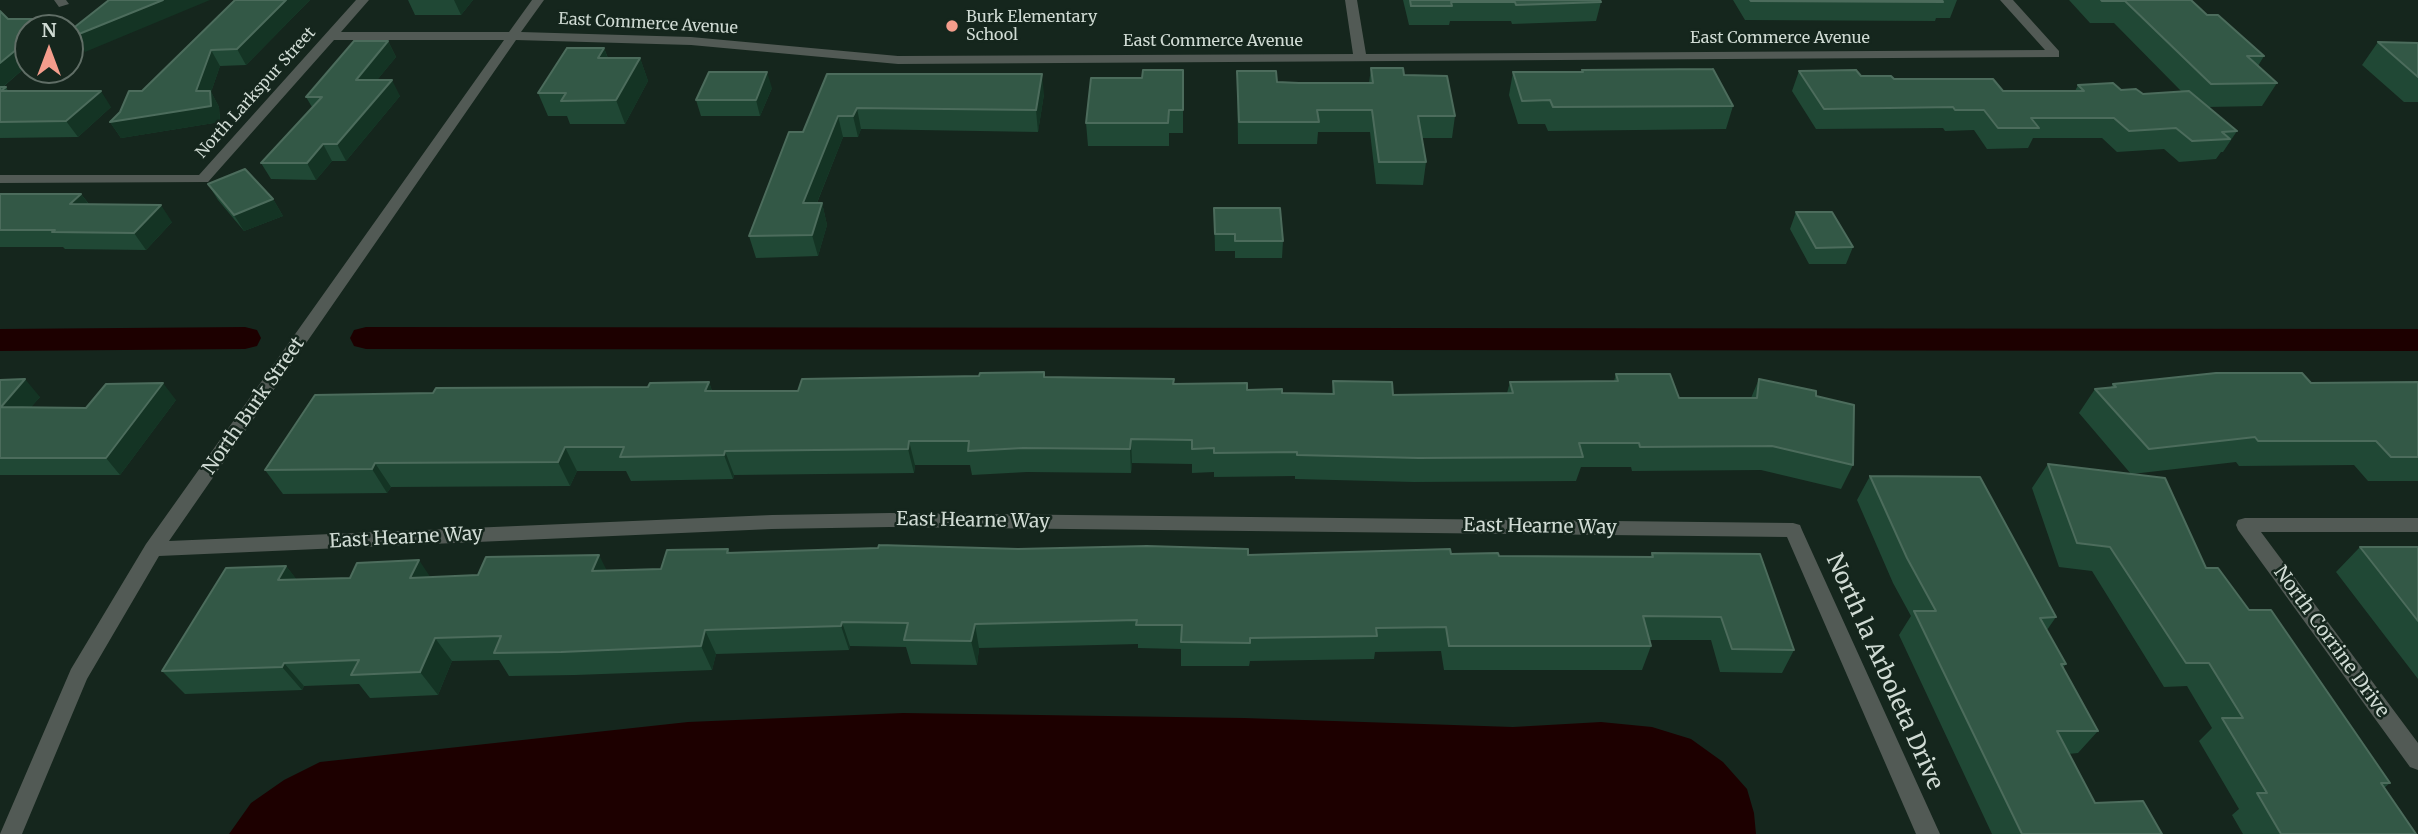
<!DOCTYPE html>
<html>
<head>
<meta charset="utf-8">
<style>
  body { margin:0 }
  #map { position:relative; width:2418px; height:834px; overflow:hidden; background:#15261d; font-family:Merriweather,serif }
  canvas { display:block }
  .north { position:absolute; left:14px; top:14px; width:70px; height:70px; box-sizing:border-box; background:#15261d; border:2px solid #606e66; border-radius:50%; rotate:0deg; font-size:19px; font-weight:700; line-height:28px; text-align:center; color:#d0dbd4 }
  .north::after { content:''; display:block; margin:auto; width:24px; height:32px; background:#f49d8c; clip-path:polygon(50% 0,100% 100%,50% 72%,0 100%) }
</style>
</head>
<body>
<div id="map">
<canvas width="2418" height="834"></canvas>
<div class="north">N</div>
</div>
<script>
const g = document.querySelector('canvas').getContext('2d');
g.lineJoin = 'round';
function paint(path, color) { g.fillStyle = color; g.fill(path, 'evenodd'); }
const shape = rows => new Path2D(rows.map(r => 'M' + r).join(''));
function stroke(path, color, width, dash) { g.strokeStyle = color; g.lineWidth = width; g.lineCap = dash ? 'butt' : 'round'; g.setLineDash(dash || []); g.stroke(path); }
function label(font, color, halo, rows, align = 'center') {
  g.font = font + ' Merriweather,serif'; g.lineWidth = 5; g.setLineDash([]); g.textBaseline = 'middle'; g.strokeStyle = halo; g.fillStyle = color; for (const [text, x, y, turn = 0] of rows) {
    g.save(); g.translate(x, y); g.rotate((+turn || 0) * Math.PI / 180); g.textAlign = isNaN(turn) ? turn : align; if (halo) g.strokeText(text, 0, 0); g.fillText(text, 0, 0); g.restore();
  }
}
const water = shape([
  [903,713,1244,718,1513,727,1601,722,1652,727,1691,739,1723,762,1747,789,1754,813,1756,834,229,834,251,803,284,780,320,762,688,722]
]);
const canal = shape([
  [245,327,257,330,261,338,257,346,245,349,0,351,0,329,245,327],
  [366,327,2418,329,2418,351,366,349,354,346,350,338,354,330,366,327]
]);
const minor = shape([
  [54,0,66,0,69,4,59,7,54,0],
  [356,0,369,0,341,32,509,32,532,0,544,0,521,32,691,37,898,56,1353,54,1345,0,1357,0,1366,54,2045,50,2000,0,2013,0,2059,51,2059,57,898,64,691,45,516,40,169,541,772,515,890,513,1793,523,1800,525,1802,530,1940,834,1916,834,1787,537,890,527,772,529,159,556,87,679,22,834,0,834,71,669,146,544,504,40,334,40,208,182,0,183,0,175,199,175,356,0],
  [2245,518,2418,518,2418,532,2261,532,2418,743,2418,770,2410,767,2238,530,2236,525,2238,520,2245,518]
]);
const wall = shape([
  [235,0,310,0,246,65,220,66,211,92,219,107,220,122,121,138,110,122],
  [408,0,473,0,461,15,415,15],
  [1403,0,1600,0,1601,2,1596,21,1512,24,1511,21,1450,21,1449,25,1409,25],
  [1733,0,1957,0,1950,18,1936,18,1935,21,1745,20],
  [2069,0,2191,0,2207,15,2264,56,2258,66,2277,83,2262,106,2207,107,2237,131,2223,152,2221,152,2216,159,2179,162,2164,149,2117,152,2102,138,2033,138,2028,148,1987,149,1974,130,1945,131,1943,128,1816,129,1792,91,1799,71,2003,91,2075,91,2078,85,2121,90,2143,94,2182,92,2114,23,2090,23],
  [0,11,8,19,53,19,59,28,28,28,28,65,3,87,6,87,8,91,111,107,78,137,0,138],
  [388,41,396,57,377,80,400,96,346,161,332,161,316,180,271,179,261,163,312,107,306,97],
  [2378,42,2418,43,2418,102,2404,102,2362,65],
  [604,48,608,58,640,58,648,81,625,124,570,124,567,116,548,116,538,93],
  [1371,68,1404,75,1455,116,1452,138,1422,138,1426,162,1423,185,1376,184,1370,132,1318,132,1317,144,1238,144,1237,71,1277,82,1299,83,1369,83],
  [1183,70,1183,133,1169,133,1169,146,1088,146,1086,123,1142,78],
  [1582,70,1733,106,1726,129,1548,131,1545,124,1518,124,1509,95,1513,72,1581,72],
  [827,74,1044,94,1038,132,861,129,858,137,843,137,817,203,822,203,827,225,818,256,756,258,749,236,803,132],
  [772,88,760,116,701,116,696,100],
  [208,184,273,199,283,216,244,231,218,200],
  [0,194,81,194,89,204,172,222,146,250,65,249,63,247,0,247],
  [1214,208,1283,241,1282,258,1235,258,1235,251,1215,251],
  [1796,212,1853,247,1846,264,1809,264,1790,229],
  [1616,374,1679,398,1751,398,1759,379,1816,396,1853,465,1841,489,1761,470,1632,471,1631,467,1581,467,1576,481,1414,482,1295,479,1295,476,1214,477,1214,472,1192,473,1192,464,1132,463,1131,473,1027,472,972,475,970,465,915,465,914,473,734,475,733,479,631,481,626,471,577,471,570,486,391,487,387,493,283,494,265,470,433,393,648,387,709,382,712,391,798,391,1044,377,1174,384,1282,393,1332,394,1333,381,1393,395,1507,393,1510,382,1614,381],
  [0,380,40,397,31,407,86,408,176,400,120,475,0,475],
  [2418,382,2418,481,2368,481,2354,465,2239,466,2236,462,2132,474,2206,568,2249,610,2390,783,2384,788,2416,834,2243,834,2232,815,2239,809,2199,741,2212,728,2187,686,2164,687,2092,571,2059,567,2032,488,2048,464,2131,474,2079,413,2095,389,2111,387,2113,384],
  [1870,476,2056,617,2047,630,2066,664,2063,668,2098,731,2078,753,2068,754,2095,803,2162,834,1992,834,1899,635,1911,616,1893,583,1857,500],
  [2360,547,2418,547,2418,679,2336,572],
  [728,549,730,553,1018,549,1248,555,1451,554,1499,556,1650,557,1652,553,1794,650,1782,673,1720,672,1711,640,1650,640,1651,646,1642,670,1444,670,1441,651,1375,652,1374,659,1250,661,1249,666,1181,666,1181,649,1138,648,1138,644,979,648,977,665,911,664,906,647,850,646,849,650,716,654,712,670,575,675,509,676,499,660,452,661,438,695,370,698,359,684,304,686,302,690,185,694,162,671,286,566,296,579,430,577,661,569]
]);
const shadedWall = shape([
  [163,0,210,0,85,52,74,36],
  [286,0,310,0,246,65,237,49],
  [454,0,473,0,461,15],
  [53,19,59,28,42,28],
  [28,40,28,65,0,89,0,63],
  [388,41,396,57,364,96,356,80],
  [604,48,612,70,598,58],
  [211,50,220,66,211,92,219,107,220,122,121,138,110,122,196,91],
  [640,58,648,81,625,124,616,100],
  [767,72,772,88,760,116,756,100],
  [1042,74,1044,94,1038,132,1036,110],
  [392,80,400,96,346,161,337,144],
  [101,91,111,107,78,137,66,121],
  [857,108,861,129,858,137,853,116],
  [838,116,843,137,808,225,803,203],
  [323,144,332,161,316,180,307,163],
  [81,194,93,210,70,204],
  [273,199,283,216,244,231,234,215],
  [822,203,827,225,818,256,812,235],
  [161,205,172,222,146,250,134,233],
  [25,379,40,397,16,424,1,407],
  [709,382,717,406,705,391],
  [163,383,176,400,120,475,106,458],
  [1131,439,1132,463,1131,473,1130,449],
  [909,441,915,465,914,473,908,449],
  [565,447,577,471,570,486,558,462],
  [725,451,734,475,733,479,724,455],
  [375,463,391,487,387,493,372,469],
  [599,555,611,579,592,571],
  [419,560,435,584,410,578],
  [286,566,305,590,278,580],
  [842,622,850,646,849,650,841,626],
  [975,624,979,648,977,665,971,641],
  [705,630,716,654,712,670,701,646],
  [435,638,452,661,438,695,420,672],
  [284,663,304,686,302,690,282,667]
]);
const building = shape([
  [109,0,163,0,74,36,71,30,109,0],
  [235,0,286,0,237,49,211,50,196,91,210,91,211,106,110,122,120,112,129,91,142,91,235,0],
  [1410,0,1600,0,1601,2,1516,5,1515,2,1451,2,1452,6,1411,6,1410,0],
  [1750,0,1942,0,1943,2,1751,1,1750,0],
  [2101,0,2191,0,2207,15,2218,15,2264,56,2247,56,2277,83,2211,84,2125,1,2102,1,2101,0],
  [0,11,8,19,53,19,42,28,28,28,28,40,0,63,0,11],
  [354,41,388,41,356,80,392,80,337,144,323,144,307,163,261,163,322,97,306,97,354,41],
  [2378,42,2418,43,2418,77,2378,42],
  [567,48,604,48,598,58,640,58,616,100,561,101,566,93,538,93,567,48],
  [1371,68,1403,68,1404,75,1447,76,1455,116,1418,116,1426,162,1379,162,1372,110,1317,110,1319,122,1239,122,1237,71,1276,71,1277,82,1299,83,1373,83,1371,68],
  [1713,69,1733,106,1553,107,1550,100,1522,101,1513,72,1583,72,1582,70,1713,69],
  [1143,70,1183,70,1183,110,1169,110,1168,123,1086,123,1091,78,1142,78,1143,70],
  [1856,70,1861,76,1891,76,1894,79,1993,79,2003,91,2084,91,2078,85,2113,83,2121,90,2136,89,2143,94,2189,91,2237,131,2222,132,2230,139,2192,141,2176,128,2129,131,2114,118,2031,118,2039,128,1998,128,1984,110,1955,110,1953,107,1824,109,1799,71,1856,70],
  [709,72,767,72,756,100,696,100,709,72],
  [827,74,1042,74,1036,110,857,108,853,116,838,116,803,203,822,203,812,235,749,236,789,132,803,132,827,74],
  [0,87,6,87,1,91,101,91,66,121,0,122,0,87],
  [245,169,273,199,234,215,208,184,245,169],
  [0,194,81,194,70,204,161,205,134,233,52,232,55,230,0,230,0,194],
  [1214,208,1280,208,1283,241,1235,241,1235,234,1215,234,1214,208],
  [1796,212,1832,212,1853,247,1816,248,1796,212],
  [1044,372,1044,377,1174,379,1173,384,1247,383,1247,390,1282,389,1282,393,1334,394,1333,381,1392,382,1393,395,1513,393,1510,382,1618,381,1616,374,1670,374,1679,398,1757,398,1759,379,1816,391,1816,396,1854,405,1853,465,1772,446,1640,447,1639,443,1579,443,1583,457,1418,458,1297,455,1297,452,1214,453,1214,448,1192,449,1192,440,1131,439,1130,449,1023,448,968,451,969,441,909,441,908,449,725,451,724,455,620,457,624,447,565,447,558,462,375,463,372,469,265,470,315,395,433,393,436,388,648,387,650,383,709,382,705,391,798,391,802,379,979,376,980,373,1044,372],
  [2216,373,2302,373,2311,383,2418,382,2418,457,2391,457,2376,441,2258,441,2255,437,2149,449,2095,389,2116,387,2113,384,2216,373],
  [25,379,1,407,86,408,106,384,163,383,106,458,0,458,0,380,25,379],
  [2048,464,2165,478,2206,568,2218,568,2249,610,2271,610,2390,783,2381,783,2416,834,2281,834,2257,793,2267,793,2222,718,2243,718,2209,663,2186,663,2110,547,2077,543,2048,464],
  [1870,476,1980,477,2056,617,2040,618,2066,664,2061,664,2098,731,2057,731,2095,803,2143,801,2162,834,2022,834,1914,611,1936,611,1907,558,1870,476],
  [879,545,1018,549,1147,546,1248,549,1248,555,1450,549,1451,554,1498,553,1499,556,1653,557,1652,553,1760,554,1794,650,1732,649,1721,617,1643,616,1651,646,1449,646,1446,627,1376,628,1377,636,1250,638,1250,643,1181,642,1182,625,1136,625,1137,620,975,624,971,641,904,640,908,623,842,622,841,626,705,630,701,646,561,652,494,653,501,636,435,638,420,672,351,675,359,660,284,663,282,667,162,671,226,568,286,566,278,580,350,578,357,563,419,560,410,578,478,575,486,557,599,555,592,571,661,569,667,550,728,549,727,553,878,548,879,545],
  [2360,547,2418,547,2418,621,2360,547]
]);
const markers = [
  [952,26,7,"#f49d8c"]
];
const farPoinames = [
  ["Burk Elementary",966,17],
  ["School",966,35]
];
const farStreetnames = [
  ["East Commerce Avenue",648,24,3],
  ["East Commerce Avenue",1780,38],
  ["East Commerce Avenue",1213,41],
  ["North Larkspur Street",256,93,-48]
];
const streetNames = [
  ["North Burk Street",254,406,-55],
  ["East Hearne Way",973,521,1],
  ["East Hearne Way",1540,527,1],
  ["East Hearne Way",406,538,-3],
  ["North Corrine Drive",2331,642,54]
];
const nearStreetnames = [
  ["North la Arboleta Drive",1884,672,66]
];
paint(water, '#1d0000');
paint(canal, '#1d0000');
paint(minor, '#525a55');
paint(wall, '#204835');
paint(shadedWall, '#143424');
paint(building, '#335846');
stroke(building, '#4c6c5c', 2);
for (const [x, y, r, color] of markers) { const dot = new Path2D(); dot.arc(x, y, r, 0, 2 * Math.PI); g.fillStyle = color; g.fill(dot); stroke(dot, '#15261d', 2.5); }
label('16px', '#d0dbd4', '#15261d', farPoinames, 'left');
label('16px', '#d0dbd4', '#15261d', farStreetnames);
label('19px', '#d0dbd4', '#15261d', streetNames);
label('23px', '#d0dbd4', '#15261d', nearStreetnames);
</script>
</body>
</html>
